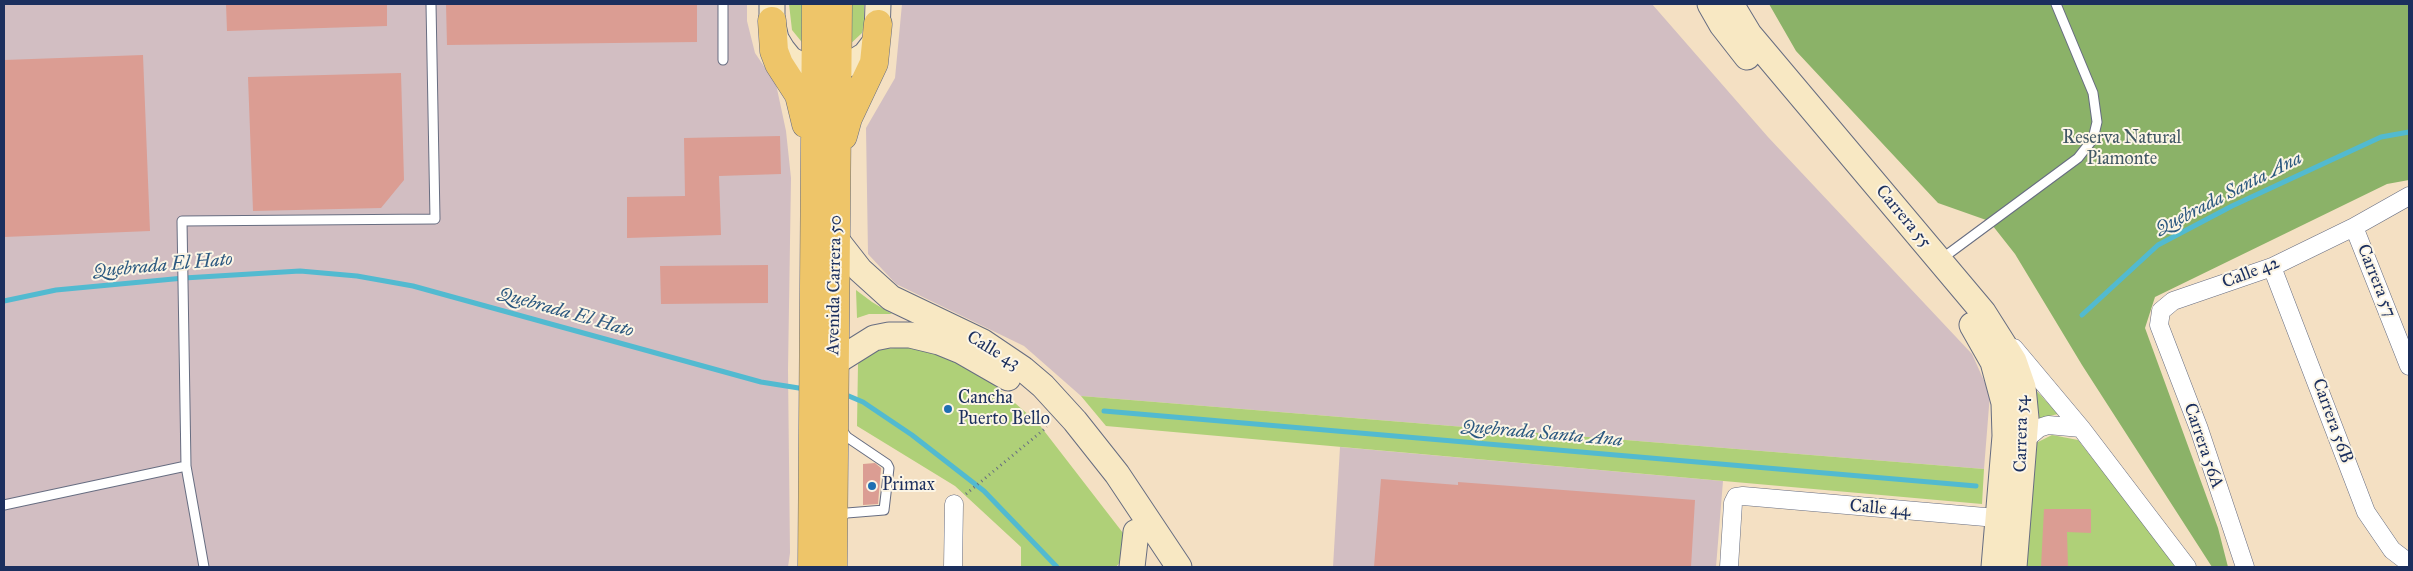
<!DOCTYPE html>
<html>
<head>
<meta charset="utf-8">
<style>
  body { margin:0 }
  #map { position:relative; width:2413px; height:571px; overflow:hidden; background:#f4e0c3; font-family:"IM FELL Great Primer",serif }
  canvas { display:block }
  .frame { position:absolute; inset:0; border:5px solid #1b2f5e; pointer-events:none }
</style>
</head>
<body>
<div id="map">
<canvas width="2413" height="571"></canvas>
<div class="frame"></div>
</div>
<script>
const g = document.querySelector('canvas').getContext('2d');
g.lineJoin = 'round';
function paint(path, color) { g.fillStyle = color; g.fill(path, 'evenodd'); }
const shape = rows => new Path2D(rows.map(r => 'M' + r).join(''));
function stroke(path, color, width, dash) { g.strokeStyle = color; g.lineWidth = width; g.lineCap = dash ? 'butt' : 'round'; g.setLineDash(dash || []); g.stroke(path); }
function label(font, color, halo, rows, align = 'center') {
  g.font = font + ' "IM FELL Great Primer",serif'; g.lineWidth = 4; g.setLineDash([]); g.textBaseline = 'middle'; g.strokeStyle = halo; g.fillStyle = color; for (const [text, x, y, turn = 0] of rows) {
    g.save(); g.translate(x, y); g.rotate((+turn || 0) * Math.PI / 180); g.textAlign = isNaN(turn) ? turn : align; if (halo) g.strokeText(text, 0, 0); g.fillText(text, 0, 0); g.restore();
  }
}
const industrial = shape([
  [4,4,747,4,747,21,755,53,776,84,786,131,791,178,788,370,790,553,788,567,4,567],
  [902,4,1652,4,1768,137,1972,354,1990,394,1984,469,1081,396,1024,346,896,284,868,254,866,128,895,78],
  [1340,447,1723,481,1716,567,1333,567]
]);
const green = shape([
  [789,4,805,4,805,46,792,30],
  [848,4,864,4,864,26,862,33,847,47],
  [856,290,872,302,892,314,869,314,857,318],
  [909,347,946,356,979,372,1038,423,1123,533,1121,561,1116,567,1021,567,1021,547,955,486,857,426,858,364,866,355,881,349],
  [2032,386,2058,414,2036,419],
  [1081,396,1984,469,1982,504,1106,426],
  [2052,435,2078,440,2178,567,2022,567,2034,444]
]);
const forest = shape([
  [1769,4,2409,4,2409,180,2387,184,2155,297,2145,328,2218,528,2228,567,2212,567,2082,365,2015,254,1989,221,1938,203,1796,51]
]);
const stream = shape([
  [4,301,56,290,184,278,300,271,357,276,413,286,761,382,805,389],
  [2082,315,2158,245,2232,206,2381,137,2409,132],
  [844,394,863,402,912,435,984,491,1057,567],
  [1104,411,1976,486]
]);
const building = shape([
  [226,4,387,4,387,26,227,31],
  [446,4,697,4,697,42,447,45],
  [143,55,150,231,4,237,4,60],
  [401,73,404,180,381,208,253,211,248,77],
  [780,136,781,174,719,176,721,235,627,238,627,197,685,196,684,138],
  [768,265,768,303,661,304,660,266],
  [875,463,881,468,878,504,863,505,863,464],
  [1381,479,1458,485,1458,482,1695,500,1691,567,1374,567],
  [2044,509,2091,509,2091,533,2067,532,2068,567,2041,567]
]);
const path = shape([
  [966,494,1047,427]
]);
const lane = shape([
  [723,4,723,60],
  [1940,260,2078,158,2093,139,2097,122,2093,93,2056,4],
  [4,505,186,466],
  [838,518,847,513,884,510,889,468,887,464,847,437,841,429],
  [204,567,186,466,182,221,435,219,431,4]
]);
const street = shape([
  [2354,227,2409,366],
  [2272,267,2366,512,2392,550,2409,563],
  [2014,348,2081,428,2187,567],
  [2025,440,2039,428,2048,425,2081,428],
  [953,567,954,504],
  [1729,567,1733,503,1736,497,1743,496,2008,519],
  [2245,567,2199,429,2159,325,2161,311,2173,301,2272,267,2354,227,2409,196]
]);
const secondary = shape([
  [772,4,772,21,776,39,782,49,790,59,801,65,815,68,837,67,852,63,865,55,875,42,877,34,878,4],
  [1710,4,1722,25,1747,57],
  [1731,4,1749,34,1983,312,2014,361,2023,387,2026,418,2014,567],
  [835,238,860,270,891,298,983,342,1023,369,1043,386,1075,421,1117,474,1179,567],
  [1972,325,1993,362,2004,403,2005,436,1994,567],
  [834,363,874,338,889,335,910,335,939,342,961,351,1008,378],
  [1132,567,1136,532]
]);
const primary = shape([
  [772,21,774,51,779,64,799,95,806,124],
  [843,136,848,118,874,63,878,24],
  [812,567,816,4],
  [833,567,838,4]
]);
const markers = [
  [948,409,5,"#1f6fb2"],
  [872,486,5,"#1f6fb2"]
];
const parkNames = [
  ["Reserva Natural",2122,139],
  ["Piamonte",2122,160]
];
const streetNames = [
  ["Carrera 55",1903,217,50],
  ["Calle 42",2251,273,-21],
  ["Carrera 57",2376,281,68],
  ["Avenida Carrera 50",835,285,-89],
  ["Calle 43",993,351,31],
  ["Carrera 56B",2332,421,70],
  ["Carrera 54",2022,434,-89],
  ["Carrera 56A",2203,446,71],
  ["Calle 44",1880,509,5]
];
const poiNames = [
  ["Cancha",958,399],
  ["Puerto Bello",958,420],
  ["Primax",882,486]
];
const waterNames = [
  ["Quebrada Santa Ana",2229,194,-27],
  ["Quebrada El Hato",163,266,-5],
  ["Quebrada El Hato",566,313,16],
  ["Quebrada Santa Ana",1542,434,5]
];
paint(industrial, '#d2bec2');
paint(green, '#afd078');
paint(forest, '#8bb268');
stroke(stream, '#52bad0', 5);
paint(building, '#db9d93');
stroke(lane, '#676d81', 11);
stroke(street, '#676d81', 19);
stroke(secondary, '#676d81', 27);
stroke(primary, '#676d81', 29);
stroke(path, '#676d81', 3, [1, 4]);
stroke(lane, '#fff', 9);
stroke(street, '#fff', 18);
stroke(secondary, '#f8e8c3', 25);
stroke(primary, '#eec569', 28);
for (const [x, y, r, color] of markers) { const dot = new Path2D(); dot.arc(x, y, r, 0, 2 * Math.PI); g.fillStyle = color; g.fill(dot); stroke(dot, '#fcf5e5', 2); }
label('18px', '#405764', '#fcf5e5', parkNames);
label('18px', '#1b2f5e', '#fcf5e5', streetNames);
label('18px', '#1b2f5e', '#fcf5e5', poiNames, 'left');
label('italic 19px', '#2c5980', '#fcf5e5', waterNames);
</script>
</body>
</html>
